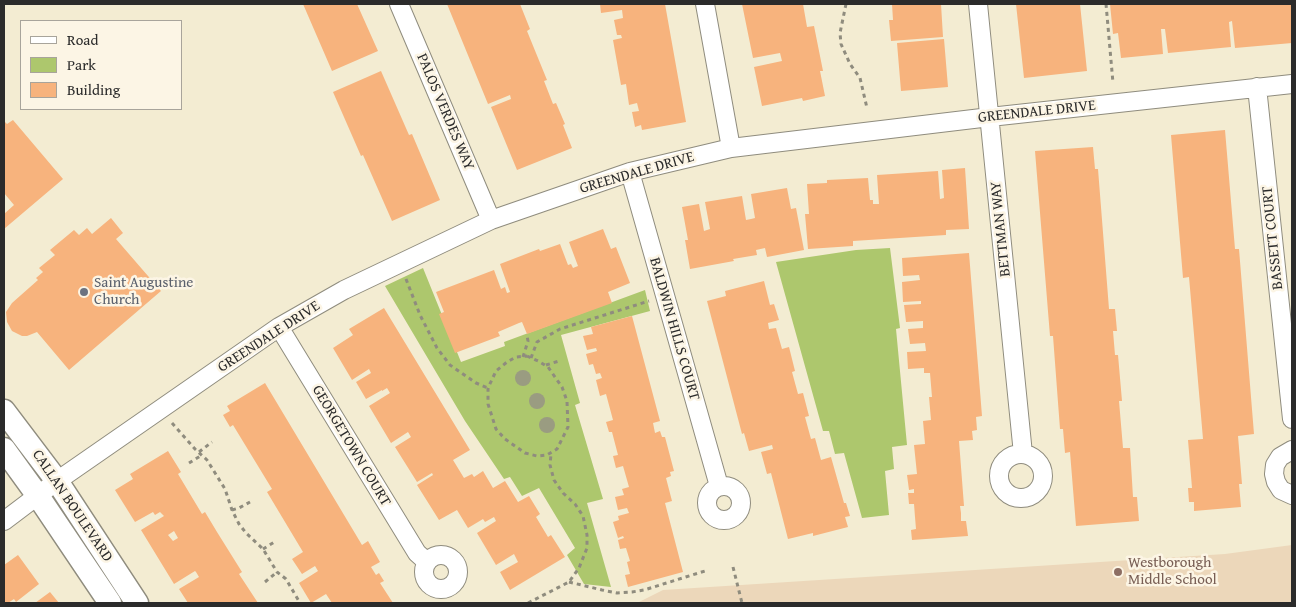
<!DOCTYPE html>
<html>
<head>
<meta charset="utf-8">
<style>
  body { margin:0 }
  #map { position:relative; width:1296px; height:607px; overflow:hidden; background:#f3ecd2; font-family:"Gentium Book Plus",serif }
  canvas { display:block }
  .frame { position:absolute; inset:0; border:5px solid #2b2b2b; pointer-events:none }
  .legend { position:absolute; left:20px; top:20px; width:162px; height:90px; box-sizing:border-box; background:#fcf5e5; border:1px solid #a8a49b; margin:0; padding:6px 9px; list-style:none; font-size:15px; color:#2b2b2b }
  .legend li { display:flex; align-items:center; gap:10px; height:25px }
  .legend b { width:25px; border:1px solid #a8a49b }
</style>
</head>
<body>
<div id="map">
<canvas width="1296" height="607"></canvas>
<div class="frame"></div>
<ul class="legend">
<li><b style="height:6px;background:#fff"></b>Road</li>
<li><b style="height:14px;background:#adc76d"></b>Park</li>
<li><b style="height:14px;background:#f7b37d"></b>Building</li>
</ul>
</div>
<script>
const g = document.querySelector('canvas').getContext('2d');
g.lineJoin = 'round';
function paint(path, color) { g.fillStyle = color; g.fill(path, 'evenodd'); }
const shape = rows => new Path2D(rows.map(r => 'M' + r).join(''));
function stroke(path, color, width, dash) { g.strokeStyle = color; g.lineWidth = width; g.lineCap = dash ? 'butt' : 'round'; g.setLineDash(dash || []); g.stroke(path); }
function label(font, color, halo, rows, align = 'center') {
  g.font = font + ' "Gentium Book Plus",serif'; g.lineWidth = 5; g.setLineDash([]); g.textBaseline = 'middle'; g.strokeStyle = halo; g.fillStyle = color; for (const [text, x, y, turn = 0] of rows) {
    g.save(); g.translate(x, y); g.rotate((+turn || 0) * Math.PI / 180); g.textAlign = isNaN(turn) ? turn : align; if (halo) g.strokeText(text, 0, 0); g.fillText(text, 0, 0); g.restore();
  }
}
const built = shape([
  [1292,545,1292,603,637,603,663,590,1225,554]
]);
const green = shape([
  [890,248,900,328,896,329,907,445,892,447,894,469,885,471,889,515,862,518,844,453,835,454,829,431,823,431,776,262,856,250],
  [423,268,461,362,505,346,504,342,645,290,650,311,561,335,580,403,575,405,603,499,587,503,611,587,584,584,567,555,575,548,539,488,522,496,510,477,504,479,465,421,385,286]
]);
const building = shape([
  [303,4,357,4,378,51,332,71],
  [447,4,520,4,530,29,527,31,547,80,544,81,553,104,556,103,565,124,563,125,572,148,517,170,491,107,511,99,510,95,488,104],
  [600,4,665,4,686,122,642,130,641,125,635,127,632,112,639,111,637,103,629,105,626,84,621,85,613,40,622,38,621,35,617,35,614,20,623,18,622,10,601,13],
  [742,4,803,4,807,27,814,26,823,71,820,71,825,96,803,101,802,98,762,106,754,67,782,61,780,53,753,58],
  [892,4,941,4,943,37,891,41,889,20,893,20],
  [1016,4,1080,4,1087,71,1024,78],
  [1110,4,1292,4,1292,43,1235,48,1232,21,1229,22,1231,47,1168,53,1165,29,1161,29,1163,54,1121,58,1118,33,1113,34],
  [944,39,948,87,901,91,897,43],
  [381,71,409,135,412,134,440,200,392,221,363,155,361,156,333,92],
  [13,120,63,179,4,229,4,214,14,205,4,193,4,121,7,124],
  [1225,130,1235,249,1239,249,1254,434,1238,436,1242,484,1239,484,1241,507,1194,511,1194,502,1189,502,1188,488,1192,488,1188,440,1203,439,1189,277,1183,278,1171,135],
  [1093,147,1095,169,1098,169,1109,309,1115,309,1117,331,1113,331,1115,355,1118,355,1122,401,1119,401,1123,448,1130,448,1133,497,1137,497,1139,521,1076,526,1070,452,1065,453,1063,429,1060,429,1053,336,1050,336,1035,151],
  [965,168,969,229,946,230,946,235,853,241,853,246,808,249,805,214,809,214,807,184,827,183,827,180,868,178,870,200,873,200,873,204,879,204,877,175,938,171,940,199,944,198,942,170],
  [787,188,791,209,796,208,804,250,767,257,765,248,756,250,757,255,733,259,734,261,690,269,685,240,688,240,682,207,699,204,704,231,710,229,705,202,742,196,746,220,751,219,755,218,751,194],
  [111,218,123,233,116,239,161,291,69,370,37,332,27,336,22,336,12,331,7,322,6,312,12,303,38,280,36,278,43,272,39,268,55,255,50,250,74,230,79,235,87,228,92,234],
  [603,229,611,249,616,247,630,283,608,292,612,303,527,334,522,322,519,323,498,332,500,336,455,353,439,314,444,312,436,292,494,270,501,289,505,287,507,293,510,292,500,264,539,249,540,251,560,244,568,265,571,264,573,268,578,266,569,242],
  [969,253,982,416,976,417,977,430,972,431,973,440,959,441,964,506,960,506,961,513,961,521,966,521,968,536,912,540,911,530,916,529,915,517,914,504,909,504,908,493,914,493,914,489,909,490,907,475,917,474,914,445,925,444,923,421,931,420,929,397,932,397,930,373,924,373,924,368,908,369,907,352,926,351,925,343,910,344,908,329,923,328,923,321,906,322,904,305,921,304,921,301,903,302,902,282,920,280,919,275,903,276,902,258],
  [764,281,770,305,774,304,779,320,768,323,769,329,776,328,782,349,789,347,795,371,792,372,798,394,803,393,809,416,805,417,811,439,815,438,821,460,831,457,844,503,846,503,850,516,845,517,848,527,813,536,813,533,788,539,771,473,767,474,761,452,773,449,772,445,749,451,744,433,742,434,707,301,726,296,725,291],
  [384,308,470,450,453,460,464,478,472,474,474,477,483,471,493,488,505,481,518,502,529,496,540,514,536,517,548,537,551,535,565,557,510,590,500,572,518,562,514,554,496,565,477,533,496,521,494,517,485,522,483,519,468,528,457,510,439,520,417,485,433,475,432,473,417,482,395,447,411,437,408,432,391,443,369,406,390,393,387,388,382,391,382,390,366,399,356,382,371,373,369,369,352,380,333,348,353,335,349,329],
  [632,316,660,421,653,423,655,433,660,431,662,437,665,437,674,471,670,472,671,476,666,478,672,501,665,503,683,572,628,587,625,575,630,574,627,562,630,561,626,548,620,549,618,540,624,538,623,536,618,538,613,522,619,520,618,516,629,513,627,508,618,510,615,497,624,495,622,489,629,487,623,466,616,468,613,456,618,455,612,432,609,432,606,422,613,420,606,394,600,396,596,380,602,378,600,373,596,374,593,364,589,365,586,354,597,351,596,348,587,350,583,336,593,334,591,327],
  [265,383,362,545,368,541,380,562,371,567,376,575,379,573,384,581,380,583,393,603,332,603,326,594,311,603,299,583,318,571,315,566,302,574,292,559,303,552,267,492,272,489,233,425,230,427,223,415,230,411,227,406],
  [168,451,181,472,178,474,202,514,205,512,217,532,242,572,239,574,258,603,188,603,179,589,199,577,196,572,195,571,174,584,141,530,164,516,160,512,155,515,153,512,135,522,115,490,133,479,130,474],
  [174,531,178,538,173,541,168,535],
  [18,555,39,584,16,602,14,599,8,603,4,603,4,565],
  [50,592,59,603,35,603]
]);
const path = shape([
  [846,4,840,33,841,44,850,64,860,78,867,108],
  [1106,4,1113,83],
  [406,279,420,315,437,348,450,365,476,383,488,388],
  [527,356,538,361,548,367,562,387,567,401,568,427,557,449,547,455,537,456,525,453,505,439,496,429,488,404,488,388,496,371,507,362,516,357,527,356],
  [523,357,528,341,527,336],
  [531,358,537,342,560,329,649,301],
  [546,365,559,361],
  [172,423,195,449,207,460,225,489,232,510,239,524,246,533,263,549,277,572,286,579,300,603],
  [199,452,212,442],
  [189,463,202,455],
  [232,510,239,508,250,502],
  [263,549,276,541],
  [733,567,742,603],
  [265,582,277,572],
  [569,582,602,590,617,593,632,592,644,590,705,571],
  [528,603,569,582,579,568,587,548,587,535,583,516,575,504,563,493,554,480,550,465,551,454]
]);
const minor = shape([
  [399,4,491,220],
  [705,4,731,148],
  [978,4,1023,454],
  [1257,87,1292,419],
  [630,172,719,486],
  [279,327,417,553,427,562],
  [1292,450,1280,457,1275,465,1274,474,1276,482,1281,490,1292,495],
  '999 476a22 22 0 1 1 44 0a22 22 0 1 1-44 0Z',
  '707 503a17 17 0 1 1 34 0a17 17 0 1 1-34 0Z',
  [4,521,57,481,279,327,344,290,491,220,630,172,731,148,990,117,1292,84],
  '424 572a17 17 0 1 1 34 0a17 17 0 1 1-34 0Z'
]);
const tertiary = shape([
  [4,411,57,481,137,603],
  [4,449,38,496,110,603]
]);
const trees = [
  [523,378],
  [537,401],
  [547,425]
];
const markers = [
  [84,292,5,"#6b7280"],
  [1118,572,5,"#8d6e63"]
];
const streetNames = [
  ["PALOS VERDES WAY",445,112,67],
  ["GREENDALE DRIVE",1037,112,-6],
  ["GREENDALE DRIVE",637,173,-16],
  ["BETTMAN WAY",1001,229,-96],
  ["BASSETT COURT",1273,238,-96],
  ["BALDWIN HILLS COURT",674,329,74],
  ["GREENDALE DRIVE",269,337,-33],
  ["GEORGETOWN COURT",351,446,59],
  ["CALLAN BOULEVARD",72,506,56]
];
const worshipNames = [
  ["Saint Augustine",94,283],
  ["Church",94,300]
];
const educationNames = [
  ["Westborough",1128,563],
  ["Middle School",1128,580]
];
paint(built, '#ecd7ba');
paint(green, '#adc76d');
paint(building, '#f7b37d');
stroke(minor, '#8f8c7e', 20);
stroke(tertiary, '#8f8c7e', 25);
stroke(path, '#8f8c7e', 3, [4, 4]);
stroke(minor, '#fff', 18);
stroke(tertiary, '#fff', 22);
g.fillStyle = '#9a9c81';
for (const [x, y] of trees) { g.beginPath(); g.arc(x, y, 8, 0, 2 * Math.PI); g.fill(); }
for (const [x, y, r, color] of markers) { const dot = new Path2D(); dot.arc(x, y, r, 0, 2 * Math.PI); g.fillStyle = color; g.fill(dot); stroke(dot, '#fcf5e5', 2); }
label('15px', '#2b2b2b', '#fcf5e5', streetNames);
label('15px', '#5b616d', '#fcf5e5', worshipNames, 'left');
label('15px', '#785e54', '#fcf5e5', educationNames, 'left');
</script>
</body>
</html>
